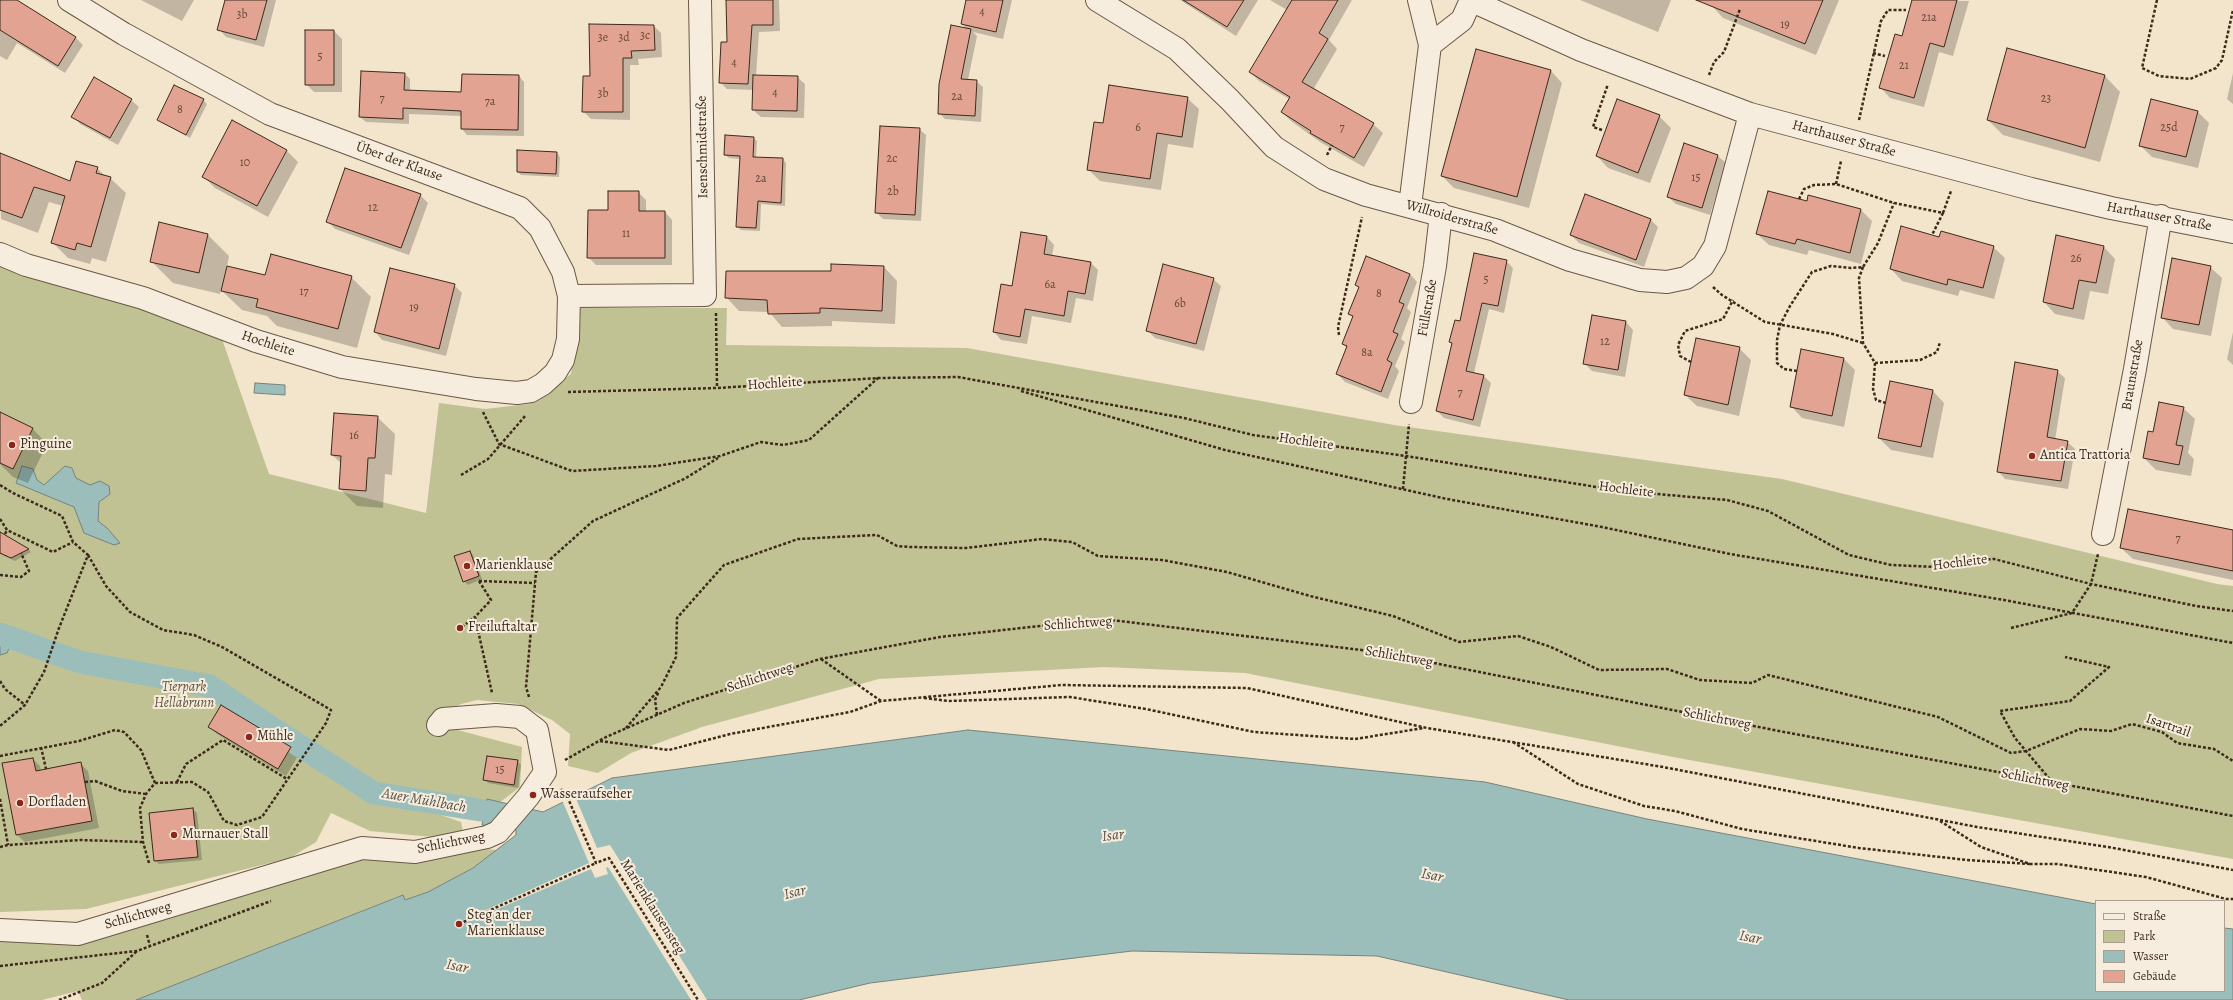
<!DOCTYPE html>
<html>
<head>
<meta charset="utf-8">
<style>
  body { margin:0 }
  #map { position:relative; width:2233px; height:1000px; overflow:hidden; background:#f3e4cc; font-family:Alegreya,serif }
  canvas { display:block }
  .legend { position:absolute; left:2095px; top:900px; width:130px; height:92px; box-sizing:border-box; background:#f7edde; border:1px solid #ad9f90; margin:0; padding:5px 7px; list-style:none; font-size:12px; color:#3d2a1a }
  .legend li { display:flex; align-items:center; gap:8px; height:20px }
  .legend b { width:20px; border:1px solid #ad9f90 }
</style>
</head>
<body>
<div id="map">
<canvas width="2233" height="1000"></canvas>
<ul class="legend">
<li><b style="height:5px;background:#f7edde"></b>Straße</li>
<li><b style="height:11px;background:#c0c294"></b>Park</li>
<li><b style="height:11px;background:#9cbebb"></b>Wasser</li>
<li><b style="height:11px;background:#e2a392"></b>Gebäude</li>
</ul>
</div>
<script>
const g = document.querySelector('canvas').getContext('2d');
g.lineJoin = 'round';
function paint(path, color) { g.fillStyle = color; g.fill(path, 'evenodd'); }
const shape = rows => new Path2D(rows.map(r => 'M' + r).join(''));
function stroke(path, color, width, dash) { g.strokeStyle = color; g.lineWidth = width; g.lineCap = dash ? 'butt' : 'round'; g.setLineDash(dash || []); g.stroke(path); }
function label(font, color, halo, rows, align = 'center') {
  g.font = font + ' Alegreya,serif'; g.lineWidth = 4; g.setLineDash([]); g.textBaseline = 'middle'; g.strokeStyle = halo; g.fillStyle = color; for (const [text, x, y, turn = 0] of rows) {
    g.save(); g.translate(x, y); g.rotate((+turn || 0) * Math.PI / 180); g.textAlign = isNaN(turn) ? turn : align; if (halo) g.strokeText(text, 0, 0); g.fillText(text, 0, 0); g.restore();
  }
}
const green = shape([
  [0,266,26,277,138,308,222,339,269,474,426,513,439,403,485,409,529,404,571,374,576,308,727,308,726,345,967,348,1394,425,1782,479,2217,584,2233,586,2233,859,1673,757,1245,673,1104,667,879,679,702,727,631,753,598,773,568,766,570,734,552,720,518,704,477,700,461,704,444,713,431,723,522,747,520,787,483,815,438,814,461,822,463,832,442,838,370,831,331,813,316,842,290,858,86,909,0,912],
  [479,848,497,850,473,868,428,892,405,900,402,895,136,1000,82,1000,78,991,42,1000,0,1000,0,938,78,943,366,854]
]);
const water = shape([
  [255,383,285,385,285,395,254,393,255,383],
  [22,466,33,469,37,480,44,485,65,466,72,468,76,478,90,485,100,481,109,486,110,494,99,502,98,521,107,528,120,543,114,545,84,533,74,507,16,483,22,466],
  [0,634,13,639,7,653,0,655,0,634],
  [968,730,1485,782,1647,819,2096,904,2096,991,2224,991,2224,928,2233,929,2233,1000,1569,1000,1377,956,1132,951,870,983,799,1000,136,1000,403,895,405,900,428,892,473,868,516,835,516,830,482,825,487,799,543,812,612,778,968,730]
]);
const pier = shape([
  [574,794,597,848,610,845,707,1000,691,1000,608,867,606,868,608,874,595,878,591,869,458,926,457,923,589,863,562,800]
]);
const shadow = shape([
  [0,0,15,0,76,38,83,45,65,73,17,43,7,60,0,56],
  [141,0,194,0,182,21],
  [226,0,276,0,264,47,226,37,219,29],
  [727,0,779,0,780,31,759,32,756,76,797,77,805,84,804,118,761,117,753,110,753,90,727,89,720,82,728,43],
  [967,0,1012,0,1003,39,973,32,977,36,968,80,976,81,983,87,981,122,945,119,939,113,968,30,962,24],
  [1180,0,1258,0,1236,36],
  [1270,0,1352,0,1329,40,1337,49,1313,90,1373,124,1383,133,1364,167,1320,142,1291,121,1282,112,1289,99,1259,81,1250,72,1287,10],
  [1580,0,1671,0,1658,32],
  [1714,0,1839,0,1816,55,1723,18,1712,6],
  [1913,0,1969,1,1953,56,1939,52,1924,107,1890,98,1881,88,1903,37],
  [654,26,661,33,662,57,638,59,639,65,630,65,630,120,591,119,583,111,591,77],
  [306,31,334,31,342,39,342,92,314,92,306,84],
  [2008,49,2105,76,2120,92,2100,162,2003,135,1988,120],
  [1476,51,1551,71,1562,83,1529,208,1454,188,1442,176],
  [2233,73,2233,104,2227,99],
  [405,74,410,79,410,91,462,94,519,76,524,82,524,136,467,135,462,129,462,116,409,114,409,124,366,122,360,117],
  [1187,98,1199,109,1193,148,1168,144,1161,190,1100,181,1088,169,1104,124],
  [131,100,139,107,118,145,80,124,73,116],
  [203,100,207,104,190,138,158,120],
  [2198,112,2209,123,2198,168,2152,157,2140,145],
  [1659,116,1671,128,1650,183,1608,168,1597,156],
  [919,129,926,135,921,221,883,219,876,212],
  [753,138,757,141,756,158,783,159,786,163,785,206,761,204,760,231,741,230,737,227,741,159,729,158,725,155],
  [1685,145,1718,156,1726,163,1710,215,1676,204,1668,197],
  [287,151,298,162,268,217,215,188,204,177],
  [557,153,560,157,559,177,521,175,518,172],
  [0,166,71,182,97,168,106,177,110,178,126,193,106,262,92,258,90,264,68,258,52,242,63,206,49,202,38,233,1,219],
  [638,192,646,200,646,212,665,212,672,220,672,265,596,265,588,257,609,211],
  [420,195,428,203,409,255,335,229,327,221],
  [1586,196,1651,220,1658,227,1644,267,1579,243,1571,235],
  [1807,202,1861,210,1872,221,1861,264,1809,250,1807,255,1769,245,1757,234],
  [208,235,229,256,227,267,266,276,351,277,371,297,357,348,277,326,267,316,242,310,221,290,220,294,173,283,151,261],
  [1047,237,1054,245,1052,256,1090,262,1098,270,1093,301,1076,298,1071,323,1032,316,1027,344,1001,340,994,332,1013,287],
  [1940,238,1993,247,2005,258,1994,299,1960,290,1958,296,1902,281,1891,269],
  [2104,247,2115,259,2108,294,2090,291,2084,320,2055,314,2044,302],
  [1506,261,1513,268,1504,313,1489,309,1474,373,1484,376,1491,383,1480,427,1444,418,1437,411,1452,344,1451,342,1461,322],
  [884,267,897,281,895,324,832,321,832,326,782,327,769,312,739,311,726,297,832,272],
  [2210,267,2222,278,2211,336,2173,329,2162,317],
  [1410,274,1417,282,1407,308,1411,312,1401,339,1405,342,1395,366,1399,371,1388,399,1345,382,1337,374,1347,348,1343,344,1353,318,1350,314,1360,288,1356,284],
  [1213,279,1221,286,1204,351,1155,338,1147,330],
  [454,285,462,293,446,356,382,340,375,332],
  [1626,322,1633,330,1625,377,1592,371,1584,363],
  [2233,332,2233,365,2227,359],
  [1739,348,1751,360,1739,416,1697,406,1685,395],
  [1802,350,1844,359,1855,370,1844,427,1802,418,1791,406],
  [2057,371,2065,378,2055,440,2067,442,2075,449,2068,489,2005,479,1998,471],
  [1933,391,1944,403,1933,458,1891,450,1879,438],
  [2183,408,2195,419,2188,453,2194,459,2191,476,2156,470,2144,458,2154,433],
  [0,413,32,428,47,444,28,483,13,477,0,464],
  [377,417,395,434,392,475,385,474,383,508,357,506,340,489,342,464,332,455],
  [2233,531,2233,580,2133,559,2121,548],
  [0,533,28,549,31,552,15,561,0,554],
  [470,552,473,555,482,579,468,585,464,581],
  [209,726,290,748,298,756,286,776,217,734],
  [33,759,40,766,41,771,81,764,88,771,99,828,25,842,17,835,4,764],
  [517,761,521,765,518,788,488,783,484,779],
  [193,809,197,813,202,860,159,864,155,861]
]);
const canal = shape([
  [0,634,80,662,210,686,275,730,374,793,480,810]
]);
const building = shape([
  [0,0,17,0,76,37,58,66,0,30,0,0],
  [225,0,267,0,256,40,217,30,225,0],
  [726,0,773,0,773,25,752,25,748,84,719,83,721,42,727,42,726,0],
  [966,0,1003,0,996,32,961,24,966,0],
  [1183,0,1244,0,1227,27,1183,0],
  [1292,0,1338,0,1319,33,1328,39,1302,82,1374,123,1354,158,1310,133,1311,131,1281,112,1290,97,1249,72,1292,0],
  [1696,0,1823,0,1805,44,1696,0],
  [1912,0,1957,0,1944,47,1930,43,1914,98,1879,88,1895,34,1902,36,1912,0],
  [589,24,654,25,655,50,631,51,632,58,623,58,623,112,582,112,583,76,590,76,589,24],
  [951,25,971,29,961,79,977,80,975,116,938,114,939,84,951,25],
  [305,30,334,30,334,85,305,85,305,30],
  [2007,48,2105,75,2085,148,1987,120,2007,48],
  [1476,49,1551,70,1517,197,1441,176,1476,49],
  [361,71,405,73,404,90,461,92,462,74,519,75,518,130,461,129,461,111,403,108,403,119,359,117,361,71],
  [753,75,798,76,797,111,752,110,753,75],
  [94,77,132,99,110,138,71,117,94,77],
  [174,85,204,99,186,135,157,120,174,85],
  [1109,85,1188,97,1182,137,1157,133,1150,179,1087,170,1094,122,1103,123,1109,85],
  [1617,99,1660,115,1638,173,1596,156,1617,99],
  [2151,99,2198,111,2186,157,2139,146,2151,99],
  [232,120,287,150,257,206,202,177,232,120],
  [880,126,920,128,915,215,875,213,880,126],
  [725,135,754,137,753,157,783,158,781,203,758,201,756,228,736,227,740,156,724,155,725,135],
  [1684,143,1718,155,1702,208,1667,197,1684,143],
  [517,150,557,152,556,174,517,172,517,150],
  [0,153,70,181,76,161,98,167,96,173,111,177,91,247,77,243,75,250,51,243,65,196,34,187,22,218,0,210,0,153],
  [345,168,421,194,401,248,326,222,345,168],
  [608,191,639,191,639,211,665,211,665,258,587,258,588,210,608,210,608,191],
  [1768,191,1807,201,1808,195,1861,209,1850,253,1797,239,1795,244,1756,234,1768,191],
  [1585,194,1651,219,1636,260,1570,235,1585,194],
  [159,222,208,234,199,273,150,262,159,222],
  [1901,226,1939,237,1941,231,1994,246,1983,288,1948,279,1947,285,1890,269,1901,226],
  [1021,232,1047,236,1044,254,1091,262,1085,294,1068,291,1064,316,1025,309,1020,337,993,332,1001,284,1012,286,1021,232],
  [2056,235,2104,246,2096,283,2079,280,2073,309,2043,302,2056,235],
  [1474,253,1507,260,1498,306,1482,303,1466,371,1484,375,1473,420,1436,411,1452,343,1449,342,1455,320,1460,321,1474,253],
  [271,254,352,276,338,329,256,307,258,299,221,291,227,266,265,275,271,254],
  [1366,256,1410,274,1399,302,1404,304,1393,332,1398,334,1387,360,1392,363,1381,392,1336,374,1347,346,1342,344,1353,316,1348,314,1359,287,1355,285,1366,256],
  [2172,258,2211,266,2199,325,2161,318,2172,258],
  [831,264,884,266,882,311,820,308,820,313,768,314,767,300,725,298,726,271,831,271,831,264],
  [1163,264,1214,278,1196,344,1146,331,1163,264],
  [390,268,455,284,439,349,374,332,390,268],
  [1592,315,1626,321,1618,370,1583,364,1592,315],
  [1696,338,1740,347,1728,405,1684,395,1696,338],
  [1801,349,1844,358,1832,416,1790,407,1801,349],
  [2015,362,2058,370,2047,437,2068,441,2061,481,1997,472,2015,362],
  [1890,381,1933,390,1921,447,1878,438,1890,381],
  [2159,402,2184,407,2176,445,2183,446,2179,465,2143,458,2148,431,2153,432,2159,402],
  [0,412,33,428,13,469,0,463,0,412],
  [334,413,378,416,375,458,368,458,366,491,339,489,341,456,331,455,334,413],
  [2128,509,2233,530,2233,571,2120,548,2128,509],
  [0,532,29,549,11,558,0,553,0,532],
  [470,551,479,576,463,582,454,556,470,551],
  [221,705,291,747,278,769,208,727,221,705],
  [487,756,518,760,514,785,483,780,487,756],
  [33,758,36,771,81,762,92,821,16,835,2,763,33,758],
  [193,808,198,857,154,861,149,813,193,808]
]);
const path = shape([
  [2157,0,2142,68,2159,76,2190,79,2216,68,2222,60,2233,10],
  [1873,53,1885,56],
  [1709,75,1714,62,1724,52,1740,9],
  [1859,120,1881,21,1888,10,1906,10],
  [1602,130,1593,127,1608,84],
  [1327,155,1332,145],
  [1836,184,1841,161],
  [1799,199,1804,189,1814,185,1836,184,1894,203,1943,213,1932,235],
  [1943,213,1951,191],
  [1863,267,1859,278,1863,343,1875,363,1873,389,1876,400,1886,403],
  [1713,287,1722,295,1765,322,1833,334,1863,343],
  [716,313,717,388],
  [1339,335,1338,327,1362,217],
  [1691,362,1680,356,1678,345,1685,331,1723,319,1733,300],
  [1875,363,1920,360,1937,352,1940,342],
  [1797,371,1784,369,1777,363,1777,340,1780,325,1790,306,1812,272,1831,266,1851,268,1863,267,1878,243,1894,203],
  [1021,391,1225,450,1447,499,1602,527,1730,554,2004,600,2233,643],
  [568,392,717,388,879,378,958,377,1184,418,1253,435,1406,456,1621,491,1727,500,1768,511,1849,555,1891,565,1937,567,1967,560,1994,559,2091,584,2196,606,2233,611],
  [483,412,499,444,572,471,656,466,720,456,761,442,783,445,809,440,878,378],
  [461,475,488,459,526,415],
  [0,485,13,493,62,516,73,542,88,555,59,628,44,672,25,705,0,726],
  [1403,489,1409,424],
  [0,519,7,530,53,552,73,542],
  [5,534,7,530],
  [88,555,106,586,130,612,163,630,194,635,222,647,331,710,326,723,262,817,237,825,224,821,208,792,192,782,155,783],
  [0,575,21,577,29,571,21,553],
  [479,581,491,600,475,617,492,693],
  [479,581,535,583],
  [462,627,475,617],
  [2011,628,2072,613,2091,584,2098,554],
  [821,659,881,701],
  [0,681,5,689,25,705],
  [529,697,526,687,536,572,593,521,686,478,718,458],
  [924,698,948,701,1070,697,1146,709,1254,732,1355,739,1424,728],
  [657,715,655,700,659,691],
  [626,728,661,687,676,657,677,618,724,565,798,539,877,535,897,546,911,547,966,548,1042,539,1072,542,1098,556,1162,560,1227,572,1310,596,1393,616,1459,642,1518,636,1551,647,1599,670,1667,669,1700,680,1752,683,1768,675,1938,717,2011,753,2026,751,2080,729,2111,731,2132,724,2162,732,2177,743,2214,749,2233,761],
  [600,741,669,750,730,734,850,712,881,701,1062,685,1247,688,1427,728,1663,767,1977,827,2108,847,2233,870],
  [1513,742,1578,784,1644,806,1675,811,1742,829,1859,848,1967,860,2030,864],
  [41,747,46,769],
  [0,756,79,741,115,730,124,732,141,750,155,783],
  [565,760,606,737,684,703,820,659,940,637,1103,619,1378,652,1779,731,2233,816],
  [85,782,95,781,122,791,146,794],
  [177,782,186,764,223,740,287,779],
  [2053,783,2015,738,2000,711,2070,701,2109,667,2065,657],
  [561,789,567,796,596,863,609,858,698,1000],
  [0,799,8,845],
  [1940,821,1981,847,2030,864,2057,864,2146,877,2226,899,2233,899],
  [0,847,8,845,80,840,143,842],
  [149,863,143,842,140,808,146,794,155,783],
  [459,924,596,863],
  [147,935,150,946],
  [0,966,137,951,271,901],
  [59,1000,102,983,137,951]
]);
const minor = shape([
  [1097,0,1177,49,1230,100,1274,147,1324,179,1366,195,1495,230,1570,260,1640,280,1667,282,1686,278,1703,266,1715,246,1750,114],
  [1470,0,1581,50,1750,114,2031,189,2111,208,2233,232],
  [1430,45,1462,20,1471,0],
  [1410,206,1430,45,1419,0],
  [0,254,26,265,143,298,256,341,342,367,476,389,517,393,531,391,543,384,555,373,563,360,568,339,569,296,563,272,540,228,520,208,270,114,124,34,69,0],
  [569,296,705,295,700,0],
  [1411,402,1435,266,1441,214],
  [2103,534,2135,369,2161,216],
  [0,930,78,934,362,848,415,852,487,837,498,832,528,797,545,772,537,730,520,717,496,715,443,719,438,725]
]);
const markers = [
  [12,445,4,"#8f2418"],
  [2032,456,4,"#8f2418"],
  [467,566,4,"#8f2418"],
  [460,628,4,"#8f2418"],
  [249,737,4,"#8f2418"],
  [533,795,4,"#8f2418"],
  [20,803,4,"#8f2418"],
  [174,835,4,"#8f2418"],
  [459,924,4,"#8f2418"]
];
const numberNames = [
  ["4",982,12],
  ["3b",242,15],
  ["21a",1929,18],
  ["19",1785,25],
  ["3c",645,36],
  ["3e",603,38],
  ["3d",624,38],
  ["5",320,57],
  ["4",734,63],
  ["21",1904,66],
  ["4",775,93],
  ["3b",603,94],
  ["2a",957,97],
  ["7",382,99],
  ["23",2046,99],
  ["7a",490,102],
  ["8",180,110],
  ["6",1138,128],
  ["7",1342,128],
  ["25d",2169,128],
  ["2c",892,159],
  ["10",245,163],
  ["15",1696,178],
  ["2a",761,179],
  ["2b",893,192],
  ["12",373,208],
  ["11",626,234],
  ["26",2076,259],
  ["5",1486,280],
  ["6a",1050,285],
  ["17",304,292],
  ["8",1379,294],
  ["6b",1180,304],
  ["19",414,308],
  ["12",1605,342],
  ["8a",1367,353],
  ["7",1460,393],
  ["16",354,436],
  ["7",2178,539],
  ["15",500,770]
];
const streetNames = [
  ["Harthauser Straße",1844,139,15],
  ["Isenschmidstraße",703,147,-91],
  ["Über der Klause",399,162,20],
  ["Harthauser Straße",2159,217,11],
  ["Willroiderstraße",1452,218,16],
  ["Füllstraße",1428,308,-80],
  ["Hochleite",268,344,18],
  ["Braunstraße",2133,375,-80],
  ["Hochleite",775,384,-4],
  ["Hochleite",1306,442,8],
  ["Hochleite",1626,490,7],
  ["Hochleite",1960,563,-7],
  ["Schlichtweg",1078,624,-4],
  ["Schlichtweg",1399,657,10],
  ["Schlichtweg",760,678,-18],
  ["Schlichtweg",1717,719,11],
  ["Isartrail",2168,726,19],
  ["Schlichtweg",2035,780,11],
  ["Schlichtweg",451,843,-11],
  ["Marienklausensteg",652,907,58],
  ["Schlichtweg",138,916,-16]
];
const poiNames = [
  ["Pinguine",20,445],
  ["Antica Trattoria",2040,456],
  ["Marienklause",475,566],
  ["Freiluftaltar",468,628],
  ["Mühle",257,737],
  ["Wasseraufseher",541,795],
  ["Dorfladen",28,803],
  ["Murnauer Stall",182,835],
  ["Steg an der",467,916],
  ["Marienklause",467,932]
];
const parkNames = [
  ["Tierpark",184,688],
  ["Hellabrunn",184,704]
];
const waterNames = [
  ["Auer Mühlbach",424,801,10],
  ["Isar",1113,836,-7],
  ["Isar",1432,876,11],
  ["Isar",795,893,-14],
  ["Isar",1750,938,11],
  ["Isar",457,967,12]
];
paint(green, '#c0c294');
paint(water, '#9cbebb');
stroke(water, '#76837b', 1);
paint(pier, '#f3e4cc');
paint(shadow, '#0003');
stroke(canal, '#9cbebb', 23);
paint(building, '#e2a392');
stroke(building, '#3d2a1a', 1);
stroke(minor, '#6a5846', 24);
stroke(path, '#3d2a1a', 2.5, [3, 2]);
stroke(minor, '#f7edde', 22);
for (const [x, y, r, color] of markers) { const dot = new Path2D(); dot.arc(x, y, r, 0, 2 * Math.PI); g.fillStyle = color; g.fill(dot); stroke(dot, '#f7edde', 1.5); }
label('12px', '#664838', null, numberNames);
label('14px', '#3d2a1a', '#f7edde', streetNames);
label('14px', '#3d2a1a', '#f7edde', poiNames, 'left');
label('italic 14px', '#5e5038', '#f7edde', parkNames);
label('italic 15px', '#554f42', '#f7edde', waterNames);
</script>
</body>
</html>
